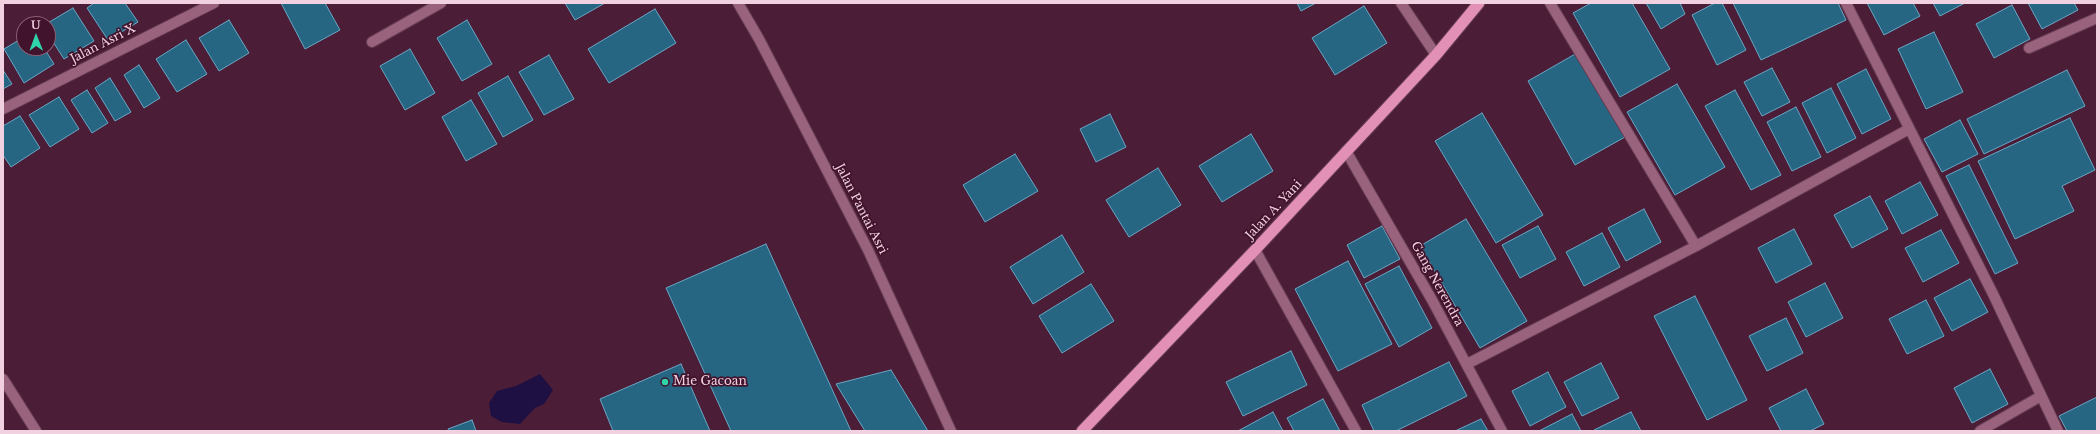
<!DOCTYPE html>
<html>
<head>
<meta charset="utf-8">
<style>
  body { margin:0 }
  #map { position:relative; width:2100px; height:434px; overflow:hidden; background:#4c1d36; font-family:"Libre Baskerville",serif }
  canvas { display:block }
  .frame { position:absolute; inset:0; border:4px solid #f1d1df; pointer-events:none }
  .north { position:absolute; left:16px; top:16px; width:40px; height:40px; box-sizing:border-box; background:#41132c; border:1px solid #875f74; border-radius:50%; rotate:359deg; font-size:11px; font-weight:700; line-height:16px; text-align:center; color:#f1d1df }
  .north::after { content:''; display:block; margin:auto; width:14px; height:18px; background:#2fd4aa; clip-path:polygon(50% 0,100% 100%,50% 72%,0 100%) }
</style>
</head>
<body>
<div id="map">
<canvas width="2100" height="434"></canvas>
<div class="frame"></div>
<div class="north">U</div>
</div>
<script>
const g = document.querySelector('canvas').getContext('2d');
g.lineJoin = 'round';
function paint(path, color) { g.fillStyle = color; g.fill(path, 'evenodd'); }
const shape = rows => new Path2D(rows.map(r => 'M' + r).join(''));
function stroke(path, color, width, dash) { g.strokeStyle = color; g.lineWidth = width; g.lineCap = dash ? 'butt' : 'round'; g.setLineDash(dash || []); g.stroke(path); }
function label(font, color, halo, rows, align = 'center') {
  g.font = font + ' "Libre Baskerville",serif'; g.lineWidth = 3.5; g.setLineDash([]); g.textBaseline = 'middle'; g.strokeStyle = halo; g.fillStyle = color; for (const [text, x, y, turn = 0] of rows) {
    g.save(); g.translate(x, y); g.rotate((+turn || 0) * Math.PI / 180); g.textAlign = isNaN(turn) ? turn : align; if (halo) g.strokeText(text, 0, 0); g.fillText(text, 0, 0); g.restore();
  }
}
const water = shape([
  [540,374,553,390,544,404,535,408,520,424,502,422,491,416,489,403,497,391,516,386]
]);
const building = shape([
  [94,3,125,3,138,22,108,40,87,8,94,3],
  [281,3,325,3,340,30,305,49,281,3],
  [565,3,605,3,575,20,565,3],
  [1297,3,1316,3,1301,11,1297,3],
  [1591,3,1632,3,1670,69,1620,97,1573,13,1591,3],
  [1646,3,1680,3,1685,14,1661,29,1646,3],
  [1715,3,1722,3,1746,50,1717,65,1692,15,1715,3],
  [1733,3,1838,3,1846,20,1761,60,1733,3],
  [1867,3,1913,3,1920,16,1884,35,1867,3],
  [1933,3,1965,3,1940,16,1933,3],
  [2028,3,2074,3,2078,10,2042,29,2028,3],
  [2012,5,2030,39,1994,58,1976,24,2012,5],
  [1364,6,1387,43,1335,75,1312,38,1364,6],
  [73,8,94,41,64,59,48,34,48,24,46,24,73,8],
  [655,9,676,43,609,83,588,49,655,9],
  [229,20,249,53,219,71,199,38,229,20],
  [467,20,492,64,462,81,437,38,467,20],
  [1934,32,1963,92,1926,109,1898,49,1934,32],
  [24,37,24,48,44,48,54,64,24,83,4,49,24,37],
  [186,40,207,74,177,92,156,59,186,40],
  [410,49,435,93,405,110,380,66,410,49],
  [1577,53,1625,137,1575,165,1528,81,1577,53],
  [549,55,574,99,544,115,519,72,549,55],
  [139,65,160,98,144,108,124,75,139,65],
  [1772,68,1790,102,1762,116,1744,82,1772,68],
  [1866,69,1891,119,1862,134,1837,84,1866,69],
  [3,70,12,84,3,89,3,70],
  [2067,70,2085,106,1984,154,1967,119,2067,70],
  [508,76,533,120,503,137,478,93,508,76],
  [110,78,131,112,115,121,95,88,110,78],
  [1677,84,1725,167,1675,195,1627,112,1677,84],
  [1831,88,1856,138,1827,153,1802,103,1831,88],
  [87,90,108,123,92,133,71,100,87,90],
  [1735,90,1781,175,1751,190,1705,106,1735,90],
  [59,97,79,129,50,147,29,115,59,97],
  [471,100,497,144,466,161,442,117,471,100],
  [1796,107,1821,157,1792,171,1767,122,1796,107],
  [1482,113,1543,215,1496,243,1435,141,1482,113],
  [1110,114,1126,147,1096,162,1080,129,1110,114],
  [20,116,40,148,11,167,3,155,3,126,20,116],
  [2070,118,2095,170,2062,186,2074,211,2015,239,1978,161,2070,118],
  [1960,120,1978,154,1942,172,1924,139,1960,120],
  [1251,134,1273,171,1222,202,1199,166,1251,134],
  [1015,154,1038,191,985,222,963,185,1015,154],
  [1969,165,2018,263,1995,274,1946,176,1969,165],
  [1158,168,1181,205,1129,237,1106,200,1158,168],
  [1920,182,1938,215,1902,234,1885,201,1920,182],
  [1870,196,1888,229,1852,248,1834,215,1870,196],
  [1644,209,1661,242,1626,261,1608,228,1644,209],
  [1466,219,1527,321,1480,348,1420,246,1466,219],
  [1382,226,1400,259,1364,278,1347,245,1382,226],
  [1538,226,1556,259,1520,278,1502,245,1538,226],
  [1794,229,1812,264,1776,283,1758,248,1794,229],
  [1941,230,1959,263,1923,282,1905,248,1941,230],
  [1602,233,1620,267,1584,286,1566,252,1602,233],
  [1062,235,1084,272,1033,304,1010,267,1062,235],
  [766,244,851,431,731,431,666,288,766,244],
  [1348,261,1392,344,1338,371,1295,289,1348,261],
  [1399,266,1432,328,1399,347,1365,284,1399,266],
  [1970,279,1988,312,1952,331,1934,298,1970,279],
  [1825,283,1843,318,1806,337,1788,302,1825,283],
  [1091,284,1114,321,1062,353,1039,316,1091,284],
  [1695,296,1747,400,1707,420,1654,316,1695,296],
  [1926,300,1944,336,1907,354,1889,319,1926,300],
  [1786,318,1803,353,1767,371,1749,336,1786,318],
  [1291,351,1307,385,1243,416,1226,382,1291,351],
  [1449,362,1467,396,1396,431,1374,431,1362,405,1449,362],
  [1601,363,1619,398,1582,416,1564,382,1601,363],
  [681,364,710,431,613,431,600,399,681,364],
  [1990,369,2008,404,1972,423,1954,388,1990,369],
  [891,370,928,431,865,431,836,384,891,370],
  [1548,372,1566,407,1530,426,1512,391,1548,372],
  [1806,389,1824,424,1810,431,1781,431,1769,408,1806,389],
  [2097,397,2097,431,2067,431,2059,416,2097,397],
  [1323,399,1340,431,1294,431,1287,418,1323,399],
  [1273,412,1283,431,1238,431,1273,412],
  [1631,412,1641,431,1595,431,1594,430,1631,412],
  [1572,414,1581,431,1539,431,1572,414],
  [1481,419,1488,431,1455,431,1481,419],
  [472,420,476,431,449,431,448,429,472,420]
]);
const service = shape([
  [1401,3,1436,55]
]);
const minor = shape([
  [738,3,759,39,868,250,951,431],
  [1550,3,1696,246],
  [1846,3,1993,294,2058,431],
  [372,42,441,3],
  [2029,48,2097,18],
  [3,109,214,3],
  [1346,151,1432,300,1502,431],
  [1255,250,1356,431],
  [1467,364,1696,246,1909,129],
  [3,379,36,431],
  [1980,431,2041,396]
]);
const trunk = shape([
  [1082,431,1255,250,1436,55,1479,3]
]);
const markers = [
  [665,382,4,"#2fd4aa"]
];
const streetNames = [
  ["Jalan Asri X",103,44,-27],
  ["Jalan Pantai Asri",861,209,63],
  ["Jalan A. Yani",1274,210,-47],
  ["Gang Nerendra",1437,284,61]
];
const poiNames = [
  ["Mie Gacoan",673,382]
];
paint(water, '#1e1043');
paint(building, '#266682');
stroke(building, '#69a7c5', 1);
stroke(service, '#663d53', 12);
stroke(minor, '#663d53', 12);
stroke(trunk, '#663d53', 13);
stroke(service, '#9a637d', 10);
stroke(minor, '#9a637d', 10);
stroke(trunk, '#e290b6', 11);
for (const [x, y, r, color] of markers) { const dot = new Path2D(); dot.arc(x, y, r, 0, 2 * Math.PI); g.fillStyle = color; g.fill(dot); stroke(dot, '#41132c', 1.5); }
label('12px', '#f1d1df', '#41132c', streetNames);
label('12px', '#f1d1df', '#41132c', poiNames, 'left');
</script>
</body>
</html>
